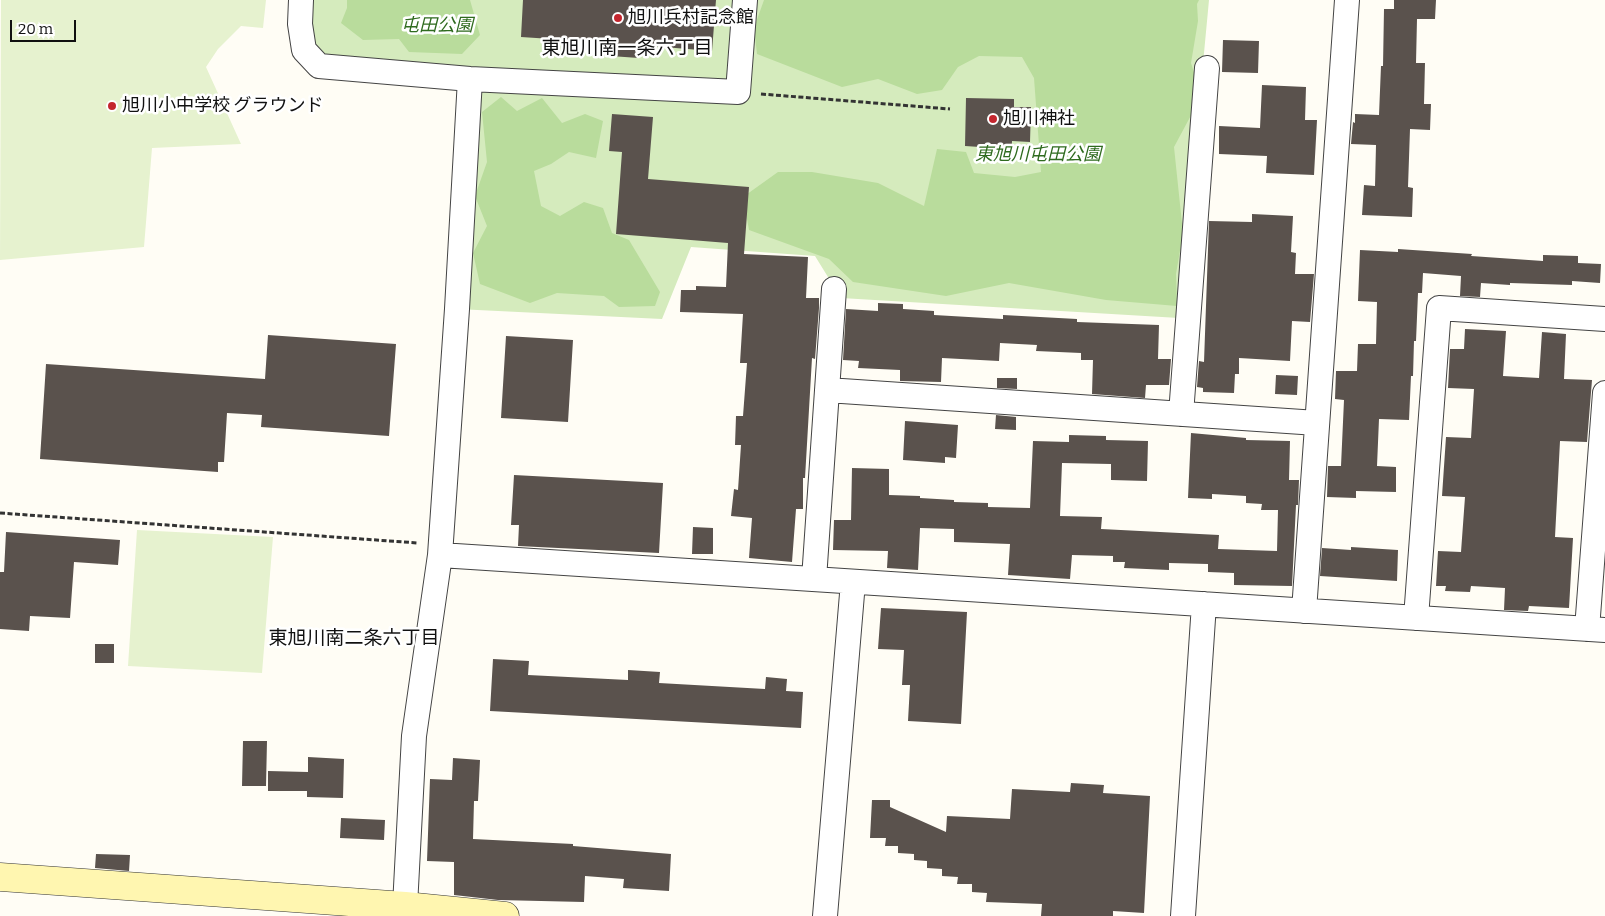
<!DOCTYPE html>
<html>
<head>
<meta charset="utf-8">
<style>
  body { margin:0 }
  #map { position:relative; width:1605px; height:916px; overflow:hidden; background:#fffdf5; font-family:Bitter,serif }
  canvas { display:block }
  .scale { position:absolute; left:10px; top:20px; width:66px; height:22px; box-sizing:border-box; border:2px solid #111; border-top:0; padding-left:6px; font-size:15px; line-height:18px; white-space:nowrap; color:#111; -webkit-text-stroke:4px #fff; paint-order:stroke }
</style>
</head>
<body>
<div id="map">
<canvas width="1605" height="916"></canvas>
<div class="scale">20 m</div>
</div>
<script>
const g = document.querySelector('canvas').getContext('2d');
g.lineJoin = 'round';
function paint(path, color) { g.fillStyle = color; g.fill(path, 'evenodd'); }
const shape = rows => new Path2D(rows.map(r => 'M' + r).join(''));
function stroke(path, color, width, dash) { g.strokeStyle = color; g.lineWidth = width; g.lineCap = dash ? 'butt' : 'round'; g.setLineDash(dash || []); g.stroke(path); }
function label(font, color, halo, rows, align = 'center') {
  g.font = font + ' Bitter,"Noto Sans JP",serif'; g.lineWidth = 5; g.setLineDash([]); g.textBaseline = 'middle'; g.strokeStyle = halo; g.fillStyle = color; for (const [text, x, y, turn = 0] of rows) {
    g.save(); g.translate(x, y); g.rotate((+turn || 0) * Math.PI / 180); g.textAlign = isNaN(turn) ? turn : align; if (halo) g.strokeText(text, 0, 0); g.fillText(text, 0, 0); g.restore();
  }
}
const green = shape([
  [301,0,1209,0,1179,318,841,298,815,256,691,247,662,319,457,309,470,79,319,66]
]);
const forest = shape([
  [347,0,470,0,480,35,462,54,409,52,399,39,363,40,341,23,347,8],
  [764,0,1199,0,1197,4,1198,21,1191,63,1196,79,1196,106,1174,147,1183,233,1176,274,1177,306,1106,300,1009,283,946,296,853,282,829,259,749,230,743,197,778,172,812,172,878,183,924,206,937,149,966,152,974,173,1015,177,1041,172,1034,78,1022,57,979,56,958,67,942,90,917,94,878,79,842,87,757,54,754,28],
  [501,97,517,111,542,98,562,123,585,114,603,121,596,158,569,152,551,164,534,171,541,206,560,216,584,202,603,208,612,233,629,240,660,292,655,306,619,307,604,296,557,293,530,303,480,284,473,253,487,226,475,196,487,162,482,112]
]);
const pitch = shape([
  [1,0,266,0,263,28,241,26,218,49,206,67,241,144,152,148,144,247,0,260],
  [137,530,273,537,262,673,128,666]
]);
const building = shape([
  [523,0,716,0,712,51,639,45,639,58,596,55,597,42,521,37],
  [1394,0,1436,0,1435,19,1417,19,1416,63,1425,63,1424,104,1431,104,1430,130,1410,129,1408,187,1413,188,1412,217,1362,215,1364,185,1375,186,1376,145,1351,144,1353,122,1355,123,1355,114,1379,115,1381,66,1383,66,1384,9,1394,9],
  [1223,40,1259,41,1258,73,1222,72],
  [1262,85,1306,87,1305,120,1317,120,1314,175,1266,173,1267,156,1219,154,1219,126,1260,128],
  [966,98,1014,99,1014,107,1031,107,1030,142,1012,141,1011,160,980,159,980,147,965,146],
  [612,114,653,117,648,179,749,187,744,254,808,257,806,298,819,298,819,308,815,359,812,358,805,478,803,478,803,509,796,509,792,562,749,558,752,518,731,516,734,489,738,490,741,445,735,445,736,416,743,416,747,363,740,363,743,314,680,312,681,290,696,290,696,286,726,287,728,243,616,234,622,152,609,151],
  [1252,214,1293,216,1291,252,1296,253,1295,274,1314,274,1310,322,1292,321,1290,361,1239,358,1239,374,1235,374,1234,393,1203,392,1203,388,1197,387,1199,361,1204,362,1209,221,1252,222],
  [1398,249,1472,254,1471,256,1543,261,1543,255,1578,256,1578,263,1601,264,1600,283,1572,281,1572,285,1510,283,1510,285,1481,283,1480,297,1460,296,1461,276,1423,273,1422,293,1418,293,1416,341,1414,341,1413,376,1411,376,1409,420,1379,419,1377,466,1396,467,1396,492,1356,491,1356,498,1327,497,1328,466,1341,466,1344,400,1335,399,1336,371,1357,371,1358,344,1376,344,1377,302,1358,301,1360,250,1398,252],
  [878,303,903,304,903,309,934,311,934,315,1003,319,1003,315,1077,319,1077,322,1159,325,1158,359,1171,359,1169,385,1146,385,1145,398,1092,394,1093,360,1081,360,1081,353,1036,351,1037,345,1000,343,999,361,942,358,941,382,900,381,900,370,858,368,859,361,843,360,846,309,878,311],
  [1465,329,1506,331,1503,376,1539,378,1542,332,1566,334,1564,379,1592,380,1587,442,1560,441,1555,537,1573,538,1569,608,1529,606,1528,611,1504,610,1505,588,1471,586,1470,592,1445,591,1446,586,1436,586,1438,551,1461,552,1465,497,1442,496,1446,437,1471,438,1474,389,1448,388,1450,349,1464,349],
  [268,335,396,344,389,436,261,427,262,415,227,413,224,462,218,462,218,472,40,459,46,364,265,379],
  [506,336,573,340,568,422,501,418],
  [1276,375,1298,376,1297,395,1275,394],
  [997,378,1017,378,1017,389,997,388],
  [996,415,1016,417,1016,430,995,429],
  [905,421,958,425,956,458,945,457,945,463,903,460],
  [1191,433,1246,438,1246,440,1290,441,1289,480,1299,480,1298,505,1296,505,1292,586,1234,585,1234,573,1208,572,1208,564,1169,563,1169,570,1124,568,1125,562,1113,562,1113,556,1072,555,1070,579,1008,575,1010,544,954,542,954,529,920,528,918,570,887,568,888,551,833,550,834,520,851,520,852,468,889,469,889,495,920,496,920,498,954,500,954,502,988,503,988,507,1030,508,1033,441,1069,442,1069,435,1106,436,1106,440,1148,441,1147,481,1111,480,1111,464,1062,463,1060,516,1102,517,1101,529,1219,535,1218,549,1277,551,1278,510,1261,510,1262,504,1246,503,1246,496,1212,494,1212,499,1188,498],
  [514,475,663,483,659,553,518,546,519,525,511,525],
  [693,527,713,528,713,554,692,554],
  [6,532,120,540,118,565,74,562,70,618,30,616,29,631,0,629,0,572,4,572],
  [1351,547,1398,550,1397,581,1320,576,1322,548,1351,550],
  [881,608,967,612,961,724,908,721,910,685,902,685,904,650,878,649],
  [95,644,114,644,114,663,95,663],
  [493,659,529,661,528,675,628,680,628,670,660,672,659,683,765,689,766,677,787,679,786,691,803,692,801,728,490,711],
  [243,741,267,741,266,786,242,786],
  [308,757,344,759,343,798,307,797,307,791,268,791,268,771,308,772],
  [453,758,480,760,478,801,474,801,473,839,573,844,573,846,671,854,669,891,623,888,624,879,585,876,584,902,498,900,454,895,454,862,427,861,430,779,452,780],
  [1071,783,1104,785,1103,793,1150,796,1144,913,1113,911,1113,916,1041,916,1042,904,986,902,987,893,972,892,972,884,957,884,958,877,942,876,942,869,927,868,927,861,914,860,914,854,898,853,898,846,885,846,886,838,870,838,872,800,890,800,890,807,946,832,947,816,1010,819,1012,789,1070,792],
  [341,818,385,820,384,840,340,838],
  [96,854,130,855,129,871,95,868]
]);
const path = shape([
  [761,94,950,109],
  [0,513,418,543]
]);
const street = shape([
  [301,0,300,24,304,50,319,66,470,79,738,92,745,0],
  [827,390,1317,423],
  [1181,414,1207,68],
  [440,555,1605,630],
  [814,579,834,289],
  [1304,611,1347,0],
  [1416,618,1439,308,1605,319],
  [1587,629,1605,393],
  [405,906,414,736,440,555,457,309,470,79],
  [825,916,853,582],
  [1183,916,1204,604]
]);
const secondary = shape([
  [0,877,405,906,505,916]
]);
const markers = [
  [618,18,5,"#c4262e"],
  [112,106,5,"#c4262e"],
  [993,119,5,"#c4262e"]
];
const poiNames = [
  ["旭川兵村記念館",628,18],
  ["旭川小中学校 グラウンド",122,106],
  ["旭川神社",1003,119]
];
const parkNames = [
  ["屯田公園",437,26],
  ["東旭川屯田公園",1038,155]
];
const neighbourhoodNames = [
  ["東旭川南一条六丁目",627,49],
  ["東旭川南二条六丁目",354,639]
];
paint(green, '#d5ebbd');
paint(forest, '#b9dc9c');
paint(pitch, '#e6f2cf');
paint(building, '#5a524d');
stroke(street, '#444', 26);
stroke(secondary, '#333', 29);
stroke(path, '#333', 3, [5, 2.5]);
stroke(street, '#fff', 24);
stroke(secondary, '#fff6b0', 28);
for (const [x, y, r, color] of markers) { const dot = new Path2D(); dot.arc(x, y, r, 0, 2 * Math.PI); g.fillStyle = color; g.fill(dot); stroke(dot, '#fff', 2); }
label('18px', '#111', '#fff', poiNames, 'left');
label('italic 18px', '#2f6b1f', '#fff', parkNames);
label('19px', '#111', '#fff', neighbourhoodNames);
</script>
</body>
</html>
